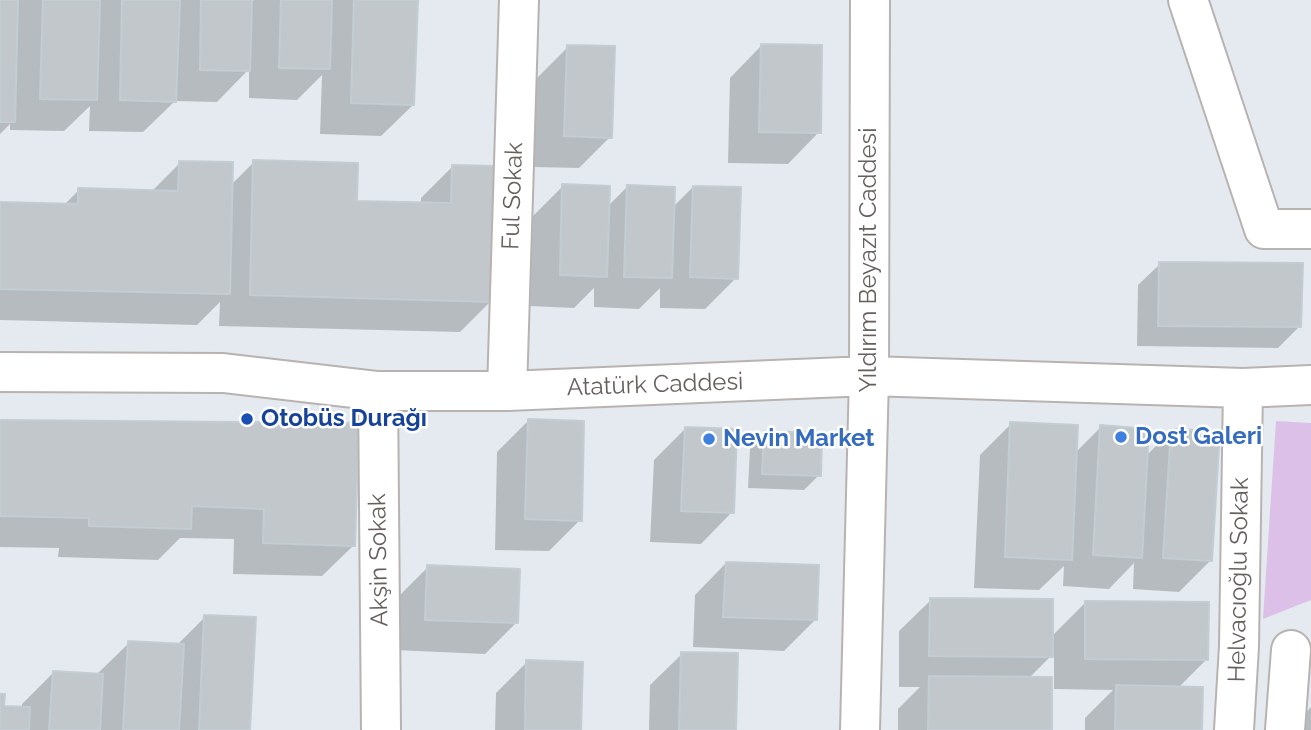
<!DOCTYPE html>
<html>
<head>
<meta charset="utf-8">
<style>
  body { margin:0 }
  canvas { display:block; background:#e4eaef }
</style>
</head>
<body>
<canvas width="1311" height="730"></canvas>
<script>
const g = document.querySelector('canvas').getContext('2d');
g.lineJoin = 'round';
function paint(path, color) { g.fillStyle = color; g.fill(path, 'evenodd'); }
const shape = rows => new Path2D(rows.map(r => 'M' + r).join(''));
function stroke(path, color, width, dash) { g.strokeStyle = color; g.lineWidth = width; g.lineCap = dash ? 'butt' : 'round'; g.setLineDash(dash || []); g.stroke(path); }
function label(font, color, halo, rows, align = 'center') {
  g.font = font + ' Raleway,sans-serif'; g.lineWidth = 5; g.setLineDash([]); g.textBaseline = 'middle'; g.strokeStyle = halo; g.fillStyle = color; for (const [text, x, y, turn = 0] of rows) {
    g.save(); g.translate(x, y); g.rotate((+turn || 0) * Math.PI / 180); g.textAlign = isNaN(turn) ? turn : align; if (halo) g.strokeText(text, 0, 0); g.fillText(text, 0, 0); g.restore();
  }
}
const green = shape([
  [1276,421,1311,423,1311,600,1263,619]
]);
const shadow = shape([
  [0,0,251,0,250,3,254,0,416,0,413,105,381,136,320,134,322,75,297,100,249,98,249,69,217,102,175,101,143,132,89,131,90,106,64,131,10,130,10,124,0,134],
  [761,46,819,132,788,164,728,163,730,78],
  [568,47,610,137,579,168,534,167,537,78],
  [254,162,355,202,421,204,421,198,453,166,491,301,460,332,219,326,220,302,197,325,0,320,0,204,63,206,79,190,151,192,180,163,231,185],
  [563,186,608,206,627,187,672,208,693,187,736,278,705,309,660,308,660,288,639,309,594,307,594,288,574,308,529,306,532,217],
  [1160,264,1300,326,1278,348,1137,346,1138,285],
  [0,421,358,425,354,545,322,576,233,574,234,539,180,538,158,560,58,557,59,548,0,547],
  [528,421,580,520,549,551,495,550,497,452],
  [1011,424,1075,453,1101,427,1146,456,1172,430,1211,560,1179,592,1133,589,1134,563,1109,589,1063,586,1064,566,1039,590,974,588,980,455],
  [686,428,732,512,701,544,650,542,654,460],
  [765,433,819,475,804,490,748,488,750,448],
  [726,563,815,620,784,651,693,647,695,595],
  [428,567,516,623,485,654,394,650,397,598],
  [931,600,1051,637,1085,603,1206,660,1178,688,1200,730,1085,730,1085,718,1113,690,1054,689,1054,653,1028,679,1050,730,898,730,898,709,920,687,899,687,899,631],
  [205,617,249,730,0,730,0,696,3,708,22,708,22,704,53,673,97,674,129,643,176,646],
  [682,654,734,730,649,730,650,685],
  [527,662,580,730,495,730,496,693],
  [1311,707,1311,730,1301,730,1302,717]
]);
const building = shape([
  [0,0,18,0,15,122,0,122,0,0],
  [43,0,100,0,97,100,40,99,43,0],
  [122,0,180,0,176,102,120,100,122,0],
  [201,0,252,0,250,71,200,70,201,0],
  [281,0,332,0,330,69,279,68,281,0],
  [354,0,418,0,414,105,351,103,354,0],
  [761,44,822,45,821,133,759,132,761,44],
  [567,45,615,46,612,138,564,136,567,45],
  [253,160,358,163,357,201,451,203,452,165,497,166,493,302,250,295,253,160],
  [179,161,233,162,230,294,0,289,0,202,78,204,78,188,178,191,179,161],
  [562,184,610,186,607,277,560,275,562,184],
  [627,185,675,187,672,278,624,277,627,185],
  [693,186,741,187,738,279,690,277,693,186],
  [1159,262,1303,263,1301,327,1158,326,1159,262],
  [528,419,584,421,582,521,525,519,528,419],
  [0,420,359,423,355,546,263,543,264,509,192,506,191,529,89,526,89,518,0,516,0,420],
  [1010,422,1078,425,1072,560,1005,557,1010,422],
  [1100,425,1149,429,1142,558,1093,555,1100,425],
  [685,427,737,429,734,513,681,511,685,427],
  [1171,429,1220,431,1212,561,1163,558,1171,429],
  [764,431,822,433,821,476,762,474,764,431],
  [726,562,819,565,817,620,723,617,726,562],
  [427,565,520,569,518,623,425,620,427,565],
  [930,598,1053,599,1053,657,929,656,930,598],
  [1085,601,1209,602,1208,660,1085,659,1085,601],
  [204,615,256,617,250,730,199,730,204,615],
  [128,641,184,644,179,730,123,730,128,641],
  [681,652,738,653,736,730,679,730,681,652],
  [526,660,583,662,581,730,525,730,526,660],
  [53,671,103,674,100,730,49,730,53,671],
  [929,676,1052,677,1052,730,928,730,929,676],
  [1116,685,1203,687,1202,730,1115,730,1116,685],
  [0,694,5,694,4,706,30,707,29,730,0,730,0,694]
]);
const minor = shape([
  [1188,0,1264,229,1311,229],
  [0,372,223,373,378,391,507,391,869,376,1243,388,1311,385],
  [378,391,381,730],
  [507,391,519,0],
  [860,730,869,376,870,0],
  [1234,730,1239,646,1243,388],
  [1285,730,1291,650]
]);
const markers = [
  [247,419,7,"#1a4fb4"],
  [1121,437,7,"#3f7fe0"],
  [709,439,7,"#3f7fe0"]
];
const streetNames = [
  ["Ful Sokak",513,196,-88],
  ["Yıldırım Beyazıt Caddesi",869,260,-90],
  ["Atatürk Caddesi",655,385,-2],
  ["Akşin Sokak",379,560,-91],
  ["Helvacıoğlu Sokak",1239,580,-89]
];
const transitNames = [
  ["Otobüs Durağı",261,419]
];
const shopNames = [
  ["Dost Galeri",1135,437],
  ["Nevin Market",723,439]
];
paint(green, '#ddc0e8');
paint(shadow, '#0003');
paint(building, '#c1c7ca');
stroke(building, '#c2cdd4', 2);
stroke(minor, '#b8b3b0', 42);
stroke(minor, '#fff', 38);
for (const [x, y, r, color] of markers) { const dot = new Path2D(); dot.arc(x, y, r, 0, 2 * Math.PI); g.fillStyle = color; g.fill(dot); stroke(dot, '#fff', 2.5); }
label('24px', '#665f5c', '#fff', streetNames);
label('bold 24px', '#164399', '#fff', transitNames, 'left');
label('bold 24px', '#366cbe', '#fff', shopNames, 'left');
</script>
</body>
</html>
